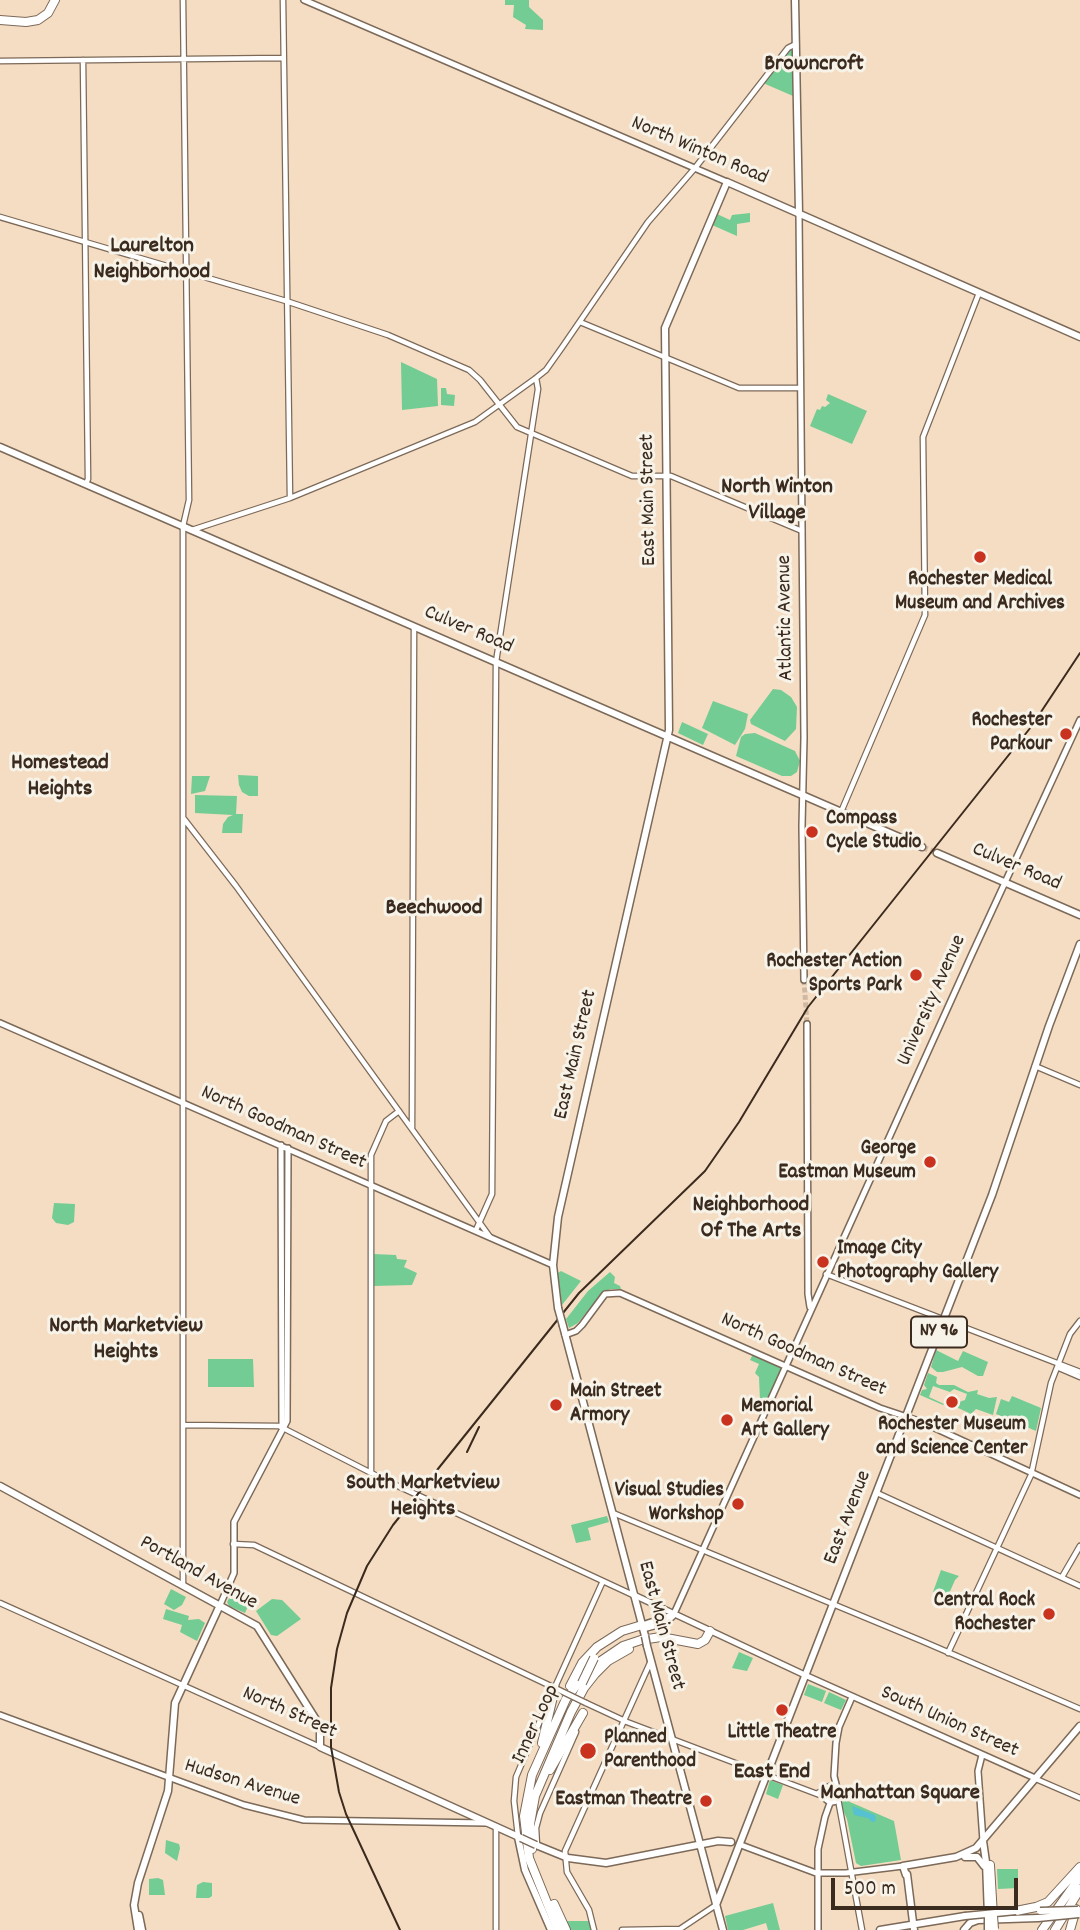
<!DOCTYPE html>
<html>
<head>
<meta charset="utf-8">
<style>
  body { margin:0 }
  #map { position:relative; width:1080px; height:1930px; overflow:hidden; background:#f5ddc3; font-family:Dekko,sans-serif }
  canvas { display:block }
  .scale { position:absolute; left:831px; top:1878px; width:187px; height:32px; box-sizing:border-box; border:4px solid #3b2a1e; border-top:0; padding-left:9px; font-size:21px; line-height:24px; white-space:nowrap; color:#3b2a1e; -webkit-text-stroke:5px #f7f3e8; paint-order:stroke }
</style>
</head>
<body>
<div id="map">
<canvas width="1080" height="1930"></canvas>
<div class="scale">500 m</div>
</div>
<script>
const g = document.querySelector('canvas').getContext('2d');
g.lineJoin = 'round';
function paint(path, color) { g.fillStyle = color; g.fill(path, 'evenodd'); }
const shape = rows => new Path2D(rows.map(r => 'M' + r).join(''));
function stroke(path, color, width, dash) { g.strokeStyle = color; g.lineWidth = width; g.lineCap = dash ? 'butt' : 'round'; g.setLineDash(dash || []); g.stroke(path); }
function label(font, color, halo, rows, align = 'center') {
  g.font = font + ' Dekko,sans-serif'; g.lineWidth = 6; g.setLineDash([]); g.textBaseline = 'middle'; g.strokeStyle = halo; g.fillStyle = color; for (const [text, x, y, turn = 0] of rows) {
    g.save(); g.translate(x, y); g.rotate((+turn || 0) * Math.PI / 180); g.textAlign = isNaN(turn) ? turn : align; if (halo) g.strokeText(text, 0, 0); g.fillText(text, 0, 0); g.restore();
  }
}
const green = shape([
  [505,0,529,0,529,7,543,20,543,30,525,29,526,25,513,17,514,5,505,5],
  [792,48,793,96,763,83],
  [750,213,750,222,737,224,737,236,712,225,717,214,730,220,732,215],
  [401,362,437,379,438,406,402,410],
  [441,388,446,388,447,394,455,395,454,406,441,405],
  [828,394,867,411,852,444,810,426,817,409,820,410,822,406,825,407,830,403,826,400],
  [773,689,781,690,791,697,797,707,796,729,785,741,751,724,750,720],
  [713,701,748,714,745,729,735,745,702,728],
  [682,722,708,734,703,745,678,733],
  [755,733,795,751,800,761,797,772,791,776,782,776,736,756,741,737,745,734],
  [238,775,258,776,258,796,249,796,242,792,239,785],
  [192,776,210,776,205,791,191,794],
  [195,795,237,796,236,814,243,814,242,833,222,833,223,824,228,817,233,815,195,813],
  [283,1151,287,1152,285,1420],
  [54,1203,75,1204,74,1222,68,1225,56,1223,52,1218],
  [373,1254,396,1255,397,1259,407,1260,404,1267,417,1273,412,1285,373,1286],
  [561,1271,581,1281,562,1305,558,1273],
  [610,1272,615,1277,614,1283,620,1286,621,1289,611,1289,603,1292,578,1323,569,1328,566,1319,570,1314,588,1291],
  [936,1350,958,1361,963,1351,988,1362,983,1376,978,1376,962,1367,943,1372,937,1372,931,1367],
  [753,1354,779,1365,781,1369,766,1403,760,1400,759,1377,755,1373,759,1364,750,1360],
  [208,1359,253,1359,254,1387,208,1387],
  [928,1373,937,1377,936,1383,939,1385,954,1385,968,1392,978,1390,977,1394,989,1398,997,1397,993,1415,976,1409,971,1414,956,1407,954,1403,959,1405,959,1402,965,1400,967,1394,954,1389,950,1392,933,1386,929,1397,944,1404,943,1405,920,1395,922,1390,927,1389,924,1385],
  [1012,1396,1041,1408,1036,1431,996,1414,1001,1399,1009,1402],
  [607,1516,609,1522,588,1528,591,1540,576,1543,571,1525],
  [941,1570,959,1576,955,1580,948,1596,933,1592],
  [236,1586,248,1595,249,1604,245,1613,229,1606,227,1602],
  [171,1589,186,1597,182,1605,174,1610,164,1604],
  [272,1599,282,1600,301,1619,277,1636,271,1635,256,1611],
  [166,1609,189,1616,188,1620,199,1619,205,1623,197,1641,180,1632,182,1625,163,1619],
  [739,1652,753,1658,747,1671,732,1668],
  [808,1684,826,1691,822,1702,804,1695],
  [829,1692,846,1700,841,1710,824,1703],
  [770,1780,783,1785,778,1799,766,1794],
  [843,1799,894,1821,901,1860,861,1866,856,1863,847,1819,841,1806],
  [166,1840,179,1844,180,1848,177,1861,165,1853],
  [997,1869,1018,1869,1018,1888,998,1889],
  [158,1878,163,1880,165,1895,149,1895,149,1879],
  [203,1882,212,1883,212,1896,209,1898,196,1898,197,1885],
  [773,1903,780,1930,768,1930,766,1923,743,1930,728,1930,725,1916],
  [567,1921,589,1921,591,1930,569,1930]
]);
const water = shape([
  [852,1806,875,1815,876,1821,872,1822,868,1818,854,1815]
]);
const secondaryTunnel = shape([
  [804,980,807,1024]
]);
const primaryTunnel = shape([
  [922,847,937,853]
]);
const tertiary = shape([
  [183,0,189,500,183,526,183,1585],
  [283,0,290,498],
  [83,60,88,479,86,484],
  [0,61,283,58],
  [0,217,286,301,388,335,469,370,480,380,517,427,632,476,671,476,802,531],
  [580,322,739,388,800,388],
  [192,530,290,498,475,422,536,378,546,370,563,346,648,222,695,168,788,48,796,44],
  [841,812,925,615,923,437,979,293],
  [184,819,236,886,490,1237],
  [1035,1066,1080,1085],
  [412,1128,414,627],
  [476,1230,492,1194,496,662,538,389,536,378],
  [826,1274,1080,1372],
  [1058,1365,1059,1368,1080,1377],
  [183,1425,279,1426,385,1480,633,1595],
  [371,1473,371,1155,386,1121,399,1111],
  [877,1493,1080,1586],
  [613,1513,922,1641,1080,1709],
  [233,1544,254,1545,557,1689],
  [1062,1577,1080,1546],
  [0,1603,320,1747],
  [948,1653,1031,1475,1051,1383,1070,1334,1080,1321],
  [555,1687,603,1581],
  [586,1703,627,1722,825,1797],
  [1036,1779,1080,1798],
  [818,1793,826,1789],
  [838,1799,862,1930],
  [496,1827,496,1930],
  [518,1836,514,1801,516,1777,548,1702],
  [537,1845,536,1828,540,1813,576,1732],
  [594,1930,589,1910,567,1872,565,1851,650,1663],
  [622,1930,680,1929,716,1905]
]);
const secondary = shape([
  [304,0,727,182],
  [799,213,804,738,802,826,804,980],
  [0,1023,553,1265],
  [807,1024,808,1294,810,1307],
  [281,1145,282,1428],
  [565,1335,576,1331,582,1325,605,1294,620,1293,880,1408,922,1422,1080,1495],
  [634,1595,807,1676,1035,1778],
  [220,1605,234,1573,234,1522,287,1421,288,1148],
  [642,1625,669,1616],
  [643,1629,665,1623,673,1616,972,954,1080,720],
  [0,1715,244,1805,304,1820,486,1823],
  [982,1755,978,1771,983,1841],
  '824 1794a8 8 0 1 1 16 0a8 8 0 1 1-16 0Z',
  [837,1788,834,1776,836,1743,839,1727,852,1697],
  [741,1845,816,1873,846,1873,903,1866],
  [818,1930,818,1849,825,1817,830,1803,833,1802]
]);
const primary = shape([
  [795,0,799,213],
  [0,447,922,847],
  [937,853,1080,915],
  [558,1308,553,1265,558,1217,669,730,665,328,727,182,1080,337],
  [563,1326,645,1636],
  [0,1486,257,1626,320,1726,320,1747,521,1838],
  [647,1646,723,1930],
  [518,1837,525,1870,551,1930],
  [983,1841,986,1862,988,1916],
  [536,1845,568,1858,606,1863,718,1841,731,1842],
  [965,1857,977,1857,984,1866],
  [907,1874,914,1930],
  [906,1875,903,1866,956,1857,976,1848,1080,1726],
  [716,1905,992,1195,1049,1026,1080,944],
  [139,1915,142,1930],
  [138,1930,134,1905,138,1883,168,1791,175,1703,220,1605],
  [880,1930,965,1916],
  [964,1930,970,1923,978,1920,1038,1918]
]);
const motorway = shape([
  [0,20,26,22,38,20,48,13,55,0],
  [570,1686,582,1663,597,1647,622,1631,642,1625],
  [542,1743,555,1688],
  [550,1770,583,1713],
  [532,1849,530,1824,535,1796,571,1712,584,1688,595,1674,608,1661,629,1649],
  [990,1865,993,1916],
  [554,1904,566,1930],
  [1016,1911,1036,1907,1048,1902,1080,1867],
  [558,1930,529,1858,524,1816,532,1775,566,1699,589,1669,623,1646,641,1640,661,1637,698,1644,705,1640,710,1631],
  [1042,1930,1080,1877],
  [1055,1930,1080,1889],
  [1070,1930,1076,1909]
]);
const rail = shape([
  [467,1452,479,1427],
  [400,1930,346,1814,339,1792,331,1747,331,1688,337,1649,347,1613,367,1566,393,1525,579,1293,705,1171,739,1122,808,1007,1031,727,1080,653]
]);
const tertiaryBridge = shape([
  [557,1689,586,1703]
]);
const primaryBridge = shape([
  [558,1308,563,1326],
  [645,1636,647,1646],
  [521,1838,536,1845],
  [1040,1911,1078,1910],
  [965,1916,1016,1911],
  [988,1916,988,1930],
  [1038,1918,1079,1914]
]);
const motorwayBridge = shape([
  [582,1683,594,1658],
  [993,1916,994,1929]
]);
const markers = [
  [980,557,7,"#c8321e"],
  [1066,734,7,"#c8321e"],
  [812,832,7,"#c8321e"],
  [916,975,7,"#c8321e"],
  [930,1162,7,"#c8321e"],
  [823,1262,7,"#c8321e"],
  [952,1402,7,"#c8321e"],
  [556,1405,7,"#c8321e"],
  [727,1420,7,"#c8321e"],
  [738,1504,7,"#c8321e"],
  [1049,1614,7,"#c8321e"],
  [782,1710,7,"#c8321e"],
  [588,1751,9,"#c8321e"],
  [706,1801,7,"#c8321e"]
];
const shields = [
  [939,1332,56]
];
const shieldNames = [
  ["NY 96",939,1332]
];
const streetNames = [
  ["North Winton Road",699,152,23],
  ["East Main Street",650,500,-91],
  ["Atlantic Avenue",787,618,-91],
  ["Culver Road",468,631,23],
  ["Culver Road",1016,868,23],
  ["University Avenue",933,1001,-66],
  ["East Main Street",577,1055,-77],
  ["North Goodman Street",283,1129,24],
  ["North Goodman Street",803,1356,24],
  ["East Avenue",849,1518,-69],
  ["Portland Avenue",198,1574,29],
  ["East Main Street",660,1626,75],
  ["North Street",289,1714,24],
  ["South Union Street",949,1723,24],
  ["Inner Loop",537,1725,-65],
  ["Hudson Avenue",242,1784,17]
];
const poiNames = [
  ["Rochester Medical",980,581,"center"],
  ["Museum and Archives",980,605,"center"],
  ["Rochester",1052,722],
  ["Parkour",1052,746],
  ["Compass",826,820,"left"],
  ["Cycle Studio",826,844,"left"],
  ["Rochester Action",902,963],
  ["Sports Park",902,987],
  ["George",916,1150],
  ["Eastman Museum",916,1174],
  ["Image City",837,1250,"left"],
  ["Photography Gallery",837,1274,"left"],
  ["Main Street",570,1393,"left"],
  ["Armory",570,1417,"left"],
  ["Memorial",741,1408,"left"],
  ["Art Gallery",741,1432,"left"],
  ["Rochester Museum",952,1426,"center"],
  ["and Science Center",952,1450,"center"],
  ["Visual Studies",724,1492],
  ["Workshop",724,1516],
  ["Central Rock",1035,1602],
  ["Rochester",1035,1626],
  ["Little Theatre",782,1734,"center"],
  ["Planned",604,1739,"left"],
  ["Parenthood",604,1763,"left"],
  ["Eastman Theatre",692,1801]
];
const neighbourhoodNames = [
  ["Browncroft",814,66],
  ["Laurelton",152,248],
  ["Neighborhood",152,274],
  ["North Winton",777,489],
  ["Village",777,515],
  ["Homestead",60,765],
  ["Heights",60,791],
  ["Beechwood",434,910],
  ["Neighborhood",751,1207],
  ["Of The Arts",751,1233],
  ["North Marketview",126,1328],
  ["Heights",126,1354],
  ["South Marketview",423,1485],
  ["Heights",423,1511],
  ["East End",772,1774],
  ["Manhattan Square",900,1795]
];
paint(green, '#72cc93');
paint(water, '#56c1d0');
stroke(secondaryTunnel, '#d0b9a2', 5, [5, 2.5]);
stroke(primaryTunnel, '#d0b9a2', 6, [6, 3]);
stroke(tertiary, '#7c6958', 7);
stroke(secondary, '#7c6958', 8);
stroke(primary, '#7c6958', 9);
stroke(motorway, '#7c6958', 10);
stroke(tertiary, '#fff', 4.5);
stroke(secondary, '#fff', 5);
stroke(primary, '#fff', 6);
stroke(motorway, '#fff', 8);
stroke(rail, '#3b2a1e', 2);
stroke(tertiaryBridge, '#7c6958', 7, []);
stroke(primaryBridge, '#7c6958', 9, []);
stroke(motorwayBridge, '#7c6958', 10, []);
stroke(tertiaryBridge, '#fff', 4.5);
stroke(primaryBridge, '#fff', 6);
stroke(motorwayBridge, '#fff', 8);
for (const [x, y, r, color] of markers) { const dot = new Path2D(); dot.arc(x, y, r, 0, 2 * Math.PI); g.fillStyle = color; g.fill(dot); stroke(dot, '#f7f3e8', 2.5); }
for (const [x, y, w] of shields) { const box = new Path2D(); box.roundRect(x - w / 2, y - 15.5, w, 31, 5); g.fillStyle = '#f7f3e8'; g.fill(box); stroke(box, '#3b2a1e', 2); }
label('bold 19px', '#3b2a1e', null, shieldNames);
label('21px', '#3b2a1e', '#f7f3e8', streetNames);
label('bold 21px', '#3b2a1e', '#f7f3e8', poiNames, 'right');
label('bold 23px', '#3b2a1e', '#f7f3e8', neighbourhoodNames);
</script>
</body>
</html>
